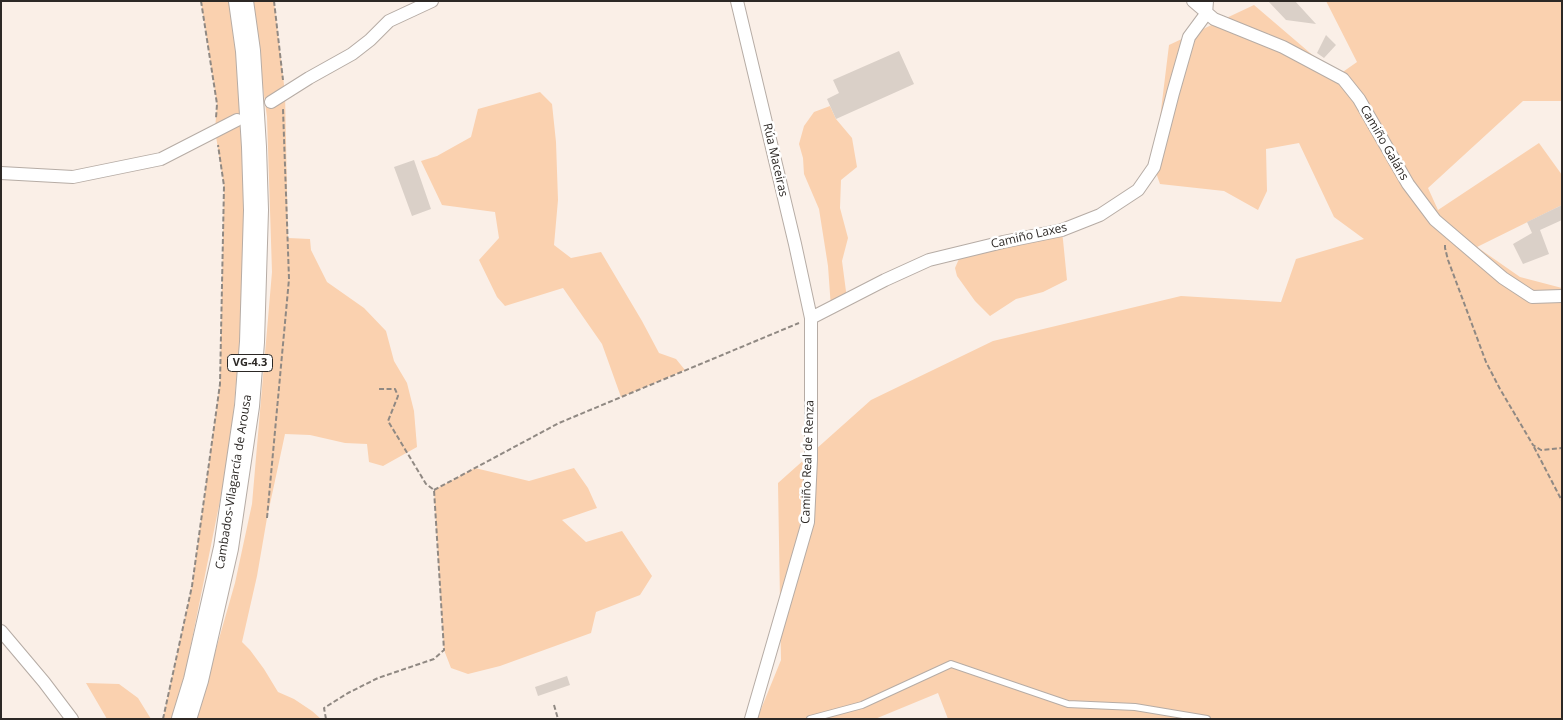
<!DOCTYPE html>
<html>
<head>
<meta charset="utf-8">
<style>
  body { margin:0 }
  #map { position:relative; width:1563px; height:720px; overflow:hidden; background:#faefe7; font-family:"Open Sans",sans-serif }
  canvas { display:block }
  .frame { position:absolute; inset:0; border:2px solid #2c2825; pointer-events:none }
</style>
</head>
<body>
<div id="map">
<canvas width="1563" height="720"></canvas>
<div class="frame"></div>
</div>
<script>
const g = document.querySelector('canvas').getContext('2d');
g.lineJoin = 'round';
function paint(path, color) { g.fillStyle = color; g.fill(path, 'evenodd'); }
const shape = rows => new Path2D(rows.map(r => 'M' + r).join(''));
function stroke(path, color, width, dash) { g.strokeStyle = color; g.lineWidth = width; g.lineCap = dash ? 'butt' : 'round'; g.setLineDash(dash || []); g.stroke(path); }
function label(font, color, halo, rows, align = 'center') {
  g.font = font + ' "Open Sans",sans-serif'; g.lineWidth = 5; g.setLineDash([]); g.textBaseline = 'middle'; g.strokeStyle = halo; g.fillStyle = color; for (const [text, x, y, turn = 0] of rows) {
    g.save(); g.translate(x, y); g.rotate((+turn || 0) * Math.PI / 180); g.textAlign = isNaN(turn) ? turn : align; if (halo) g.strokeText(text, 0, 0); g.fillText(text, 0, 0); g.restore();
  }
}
const green = shape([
  [201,1,231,1,239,47,244,145,244,293,230,451,178,709,175,719,163,719,192,586,220,384,224,186,215,130,217,104],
  [251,1,274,1,285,93,288,238,310,239,311,250,327,282,364,308,386,331,394,361,407,383,414,411,417,447,383,466,369,462,367,444,345,443,310,435,285,434,267,518,257,576,242,642,250,650,264,669,278,692,294,699,312,711,321,719,196,719,235,583,252,504,272,272,267,117],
  [1326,1,1562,1,1562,101,1523,101,1428,188,1438,210,1539,143,1562,175,1562,205,1477,247,1520,277,1562,288,1562,719,948,719,938,693,875,719,757,719,781,660,778,483,871,400,993,341,1181,296,1281,302,1296,259,1364,239,1334,217,1299,143,1266,149,1267,191,1258,210,1224,191,1160,184,1154,167,1169,45,1254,5,1337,76,1357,62],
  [540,92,552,104,556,142,558,200,554,245,571,258,601,252,642,321,659,353,676,359,685,370,621,397,602,344,563,288,505,306,497,297,479,260,499,238,495,212,442,205,421,161,437,156,471,137,478,109],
  [830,106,836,119,852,138,857,167,841,180,840,208,848,238,842,261,847,299,831,308,828,266,819,209,804,174,803,158,799,144,804,126,814,112],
  [1062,230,1067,280,1043,292,1016,299,990,316,975,301,957,276,955,268,962,252],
  [475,468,529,481,574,468,588,488,597,508,562,520,586,542,622,531,652,576,640,595,596,612,591,633,500,666,468,674,451,668,444,650,434,490],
  [86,683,119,684,138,698,151,719,107,719]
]);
const building = shape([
  [1268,1,1295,1,1316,24,1286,20],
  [1326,35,1336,45,1324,58,1317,53],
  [899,51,914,84,836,119,827,99,839,93,833,80],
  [414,160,431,209,412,216,394,167],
  [1562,205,1562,220,1540,230,1549,254,1523,264,1513,244,1532,233,1527,222],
  [567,676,570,685,538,696,535,687]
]);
const path = shape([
  [201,1,217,104,216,118],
  [274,1,283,80],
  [1445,245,1445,248,1448,260,1473,327,1486,362,1500,389,1533,445,1541,450,1562,448],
  [1534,447,1562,501],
  [434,490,559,423,799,323],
  [267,518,289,279,283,109],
  [554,705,558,719],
  [163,719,192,586,220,384,224,186,218,145],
  [326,719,324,708,348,693,378,678,434,659,444,650,434,490,426,484,388,421,398,396,395,389,379,389]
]);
const lane = shape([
  [810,719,862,705,951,664,1068,704,1135,707,1207,719]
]);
const street = shape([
  [737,1,795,244,811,318,811,459,808,522,751,719],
  [1193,1,1214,19,1283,47,1343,79,1359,99,1408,184,1435,220,1503,278,1532,297,1562,296],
  [271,102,309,78,352,54,370,40,389,21,432,1],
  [1,173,73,177,161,159,237,120],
  [811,318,885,280,929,260,1003,242,1062,230,1100,215,1138,190,1154,167,1173,93,1189,37,1206,14,1207,1],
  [1,631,44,682,72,719]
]);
const highway = shape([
  [184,719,196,680,226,548,247,406,252,342,256,210,254,147,248,51,241,1]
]);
const shields = [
  [250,363,45]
];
const shieldNames = [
  ["VG-4.3",250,363]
];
const streetNames = [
  ["Camiño Galáns",1384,143,60],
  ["Rúa Maceiras",775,160,77],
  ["Camiño Laxes",1029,236,-13],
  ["Camiño Real de Renza",808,462,-88],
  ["Cambados-Vilagarcía de Arousa",234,482,-81]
];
paint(green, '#fad1af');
paint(building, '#dad0c8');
stroke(lane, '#b6aca5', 8);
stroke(street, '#b6aca5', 14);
stroke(highway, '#b6aca5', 26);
stroke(path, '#908983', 2, [5, 2.5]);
stroke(lane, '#fff', 6);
stroke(street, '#fff', 12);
stroke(highway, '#fff', 24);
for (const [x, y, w] of shields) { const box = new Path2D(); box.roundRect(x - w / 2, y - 8.5, w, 17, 4); g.fillStyle = '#fff'; g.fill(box); stroke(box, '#2c2825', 1); }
label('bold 11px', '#2c2825', null, shieldNames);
label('12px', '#2c2825', '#fff', streetNames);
</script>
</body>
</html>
